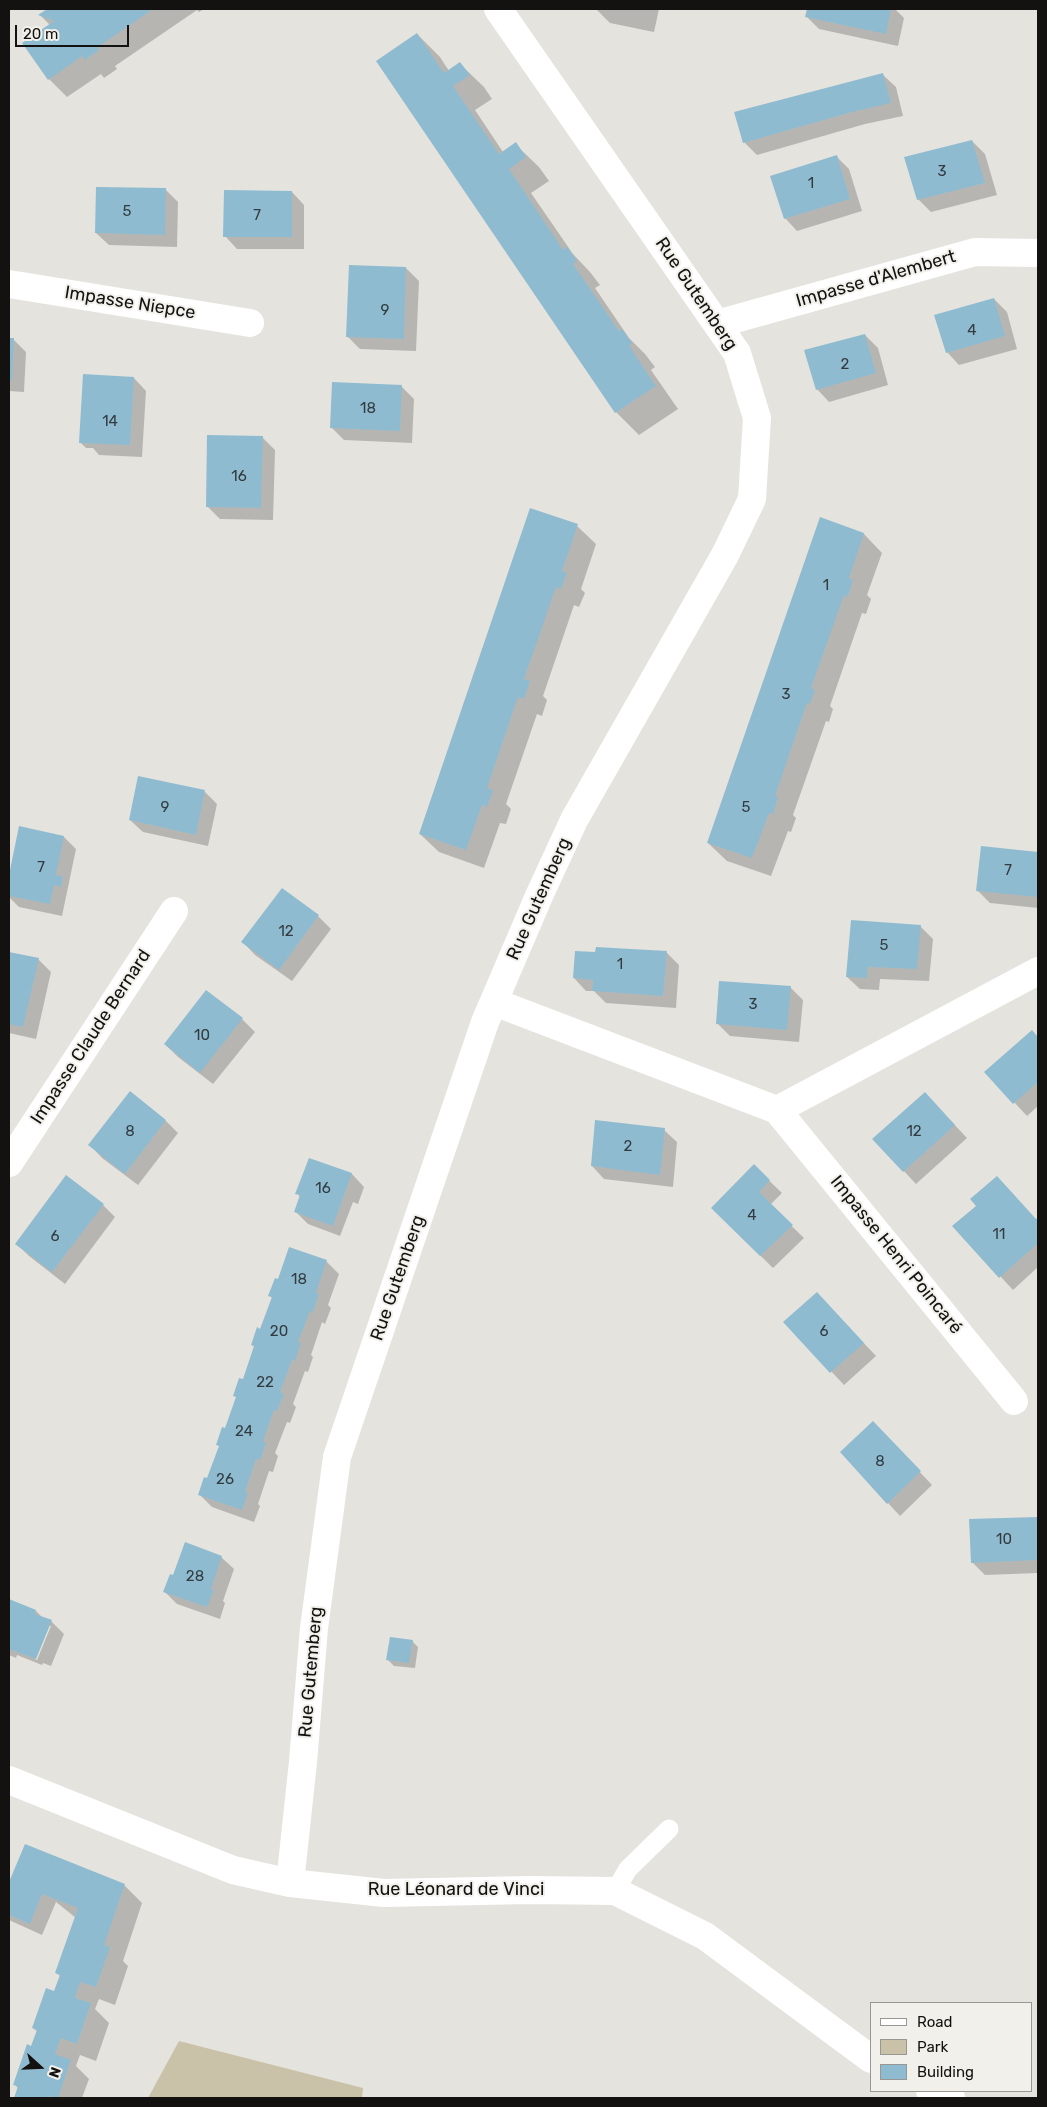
<!DOCTYPE html>
<html>
<head>
<meta charset="utf-8">
<style>
  body { margin:0 }
  #map { position:relative; width:1047px; height:2107px; overflow:hidden; background:#e5e3de; font-family:Rubik,sans-serif }
  canvas { display:block }
  .frame { position:absolute; inset:0; border:10px solid #131210; pointer-events:none }
  .legend { position:absolute; left:870px; top:2002px; width:162px; height:90px; box-sizing:border-box; background:#f2f0eb; border:1px solid #999793; margin:0; padding:6px 9px; list-style:none; font-size:15px; color:#131210 }
  .legend li { display:flex; align-items:center; gap:10px; height:25px }
  .legend b { width:25px; border:1px solid #999793 }
  .north { position:absolute; left:15px; top:2042px; width:50px; height:50px; -webkit-text-stroke:4px #f2f0eb; paint-order:stroke; rotate:110deg; font-size:14px; font-weight:700; line-height:20px; text-align:center; color:#131210 }
  .north::after { content:''; display:block; margin:auto; width:18px; height:22px; background:#131210; clip-path:polygon(50% 0,100% 100%,50% 72%,0 100%) }
  .scale { position:absolute; left:15px; top:25px; width:114px; height:22px; box-sizing:border-box; border:2px solid #131210; border-top:0; padding-left:6px; font-size:15px; line-height:18px; white-space:nowrap; color:#131210; -webkit-text-stroke:4px #f2f0eb; paint-order:stroke }
</style>
</head>
<body>
<div id="map">
<canvas width="1047" height="2107"></canvas>
<div class="frame"></div>
<ul class="legend">
<li><b style="height:6px;background:#fff"></b>Road</li>
<li><b style="height:14px;background:#c9c2a8"></b>Park</li>
<li><b style="height:14px;background:#8fbbd0"></b>Building</li>
</ul>
<div class="north">N</div>
<div class="scale">20 m</div>
</div>
<script>
const g = document.querySelector('canvas').getContext('2d');
g.lineJoin = 'round';
function paint(path, color) { g.fillStyle = color; g.fill(path, 'evenodd'); }
const shape = rows => new Path2D(rows.map(r => 'M' + r).join(''));
function stroke(path, color, width, dash) { g.strokeStyle = color; g.lineWidth = width; g.lineCap = dash ? 'butt' : 'round'; g.setLineDash(dash || []); g.stroke(path); }
function label(font, color, halo, rows, align = 'center') {
  g.font = font + ' Rubik,sans-serif'; g.lineWidth = 4; g.setLineDash([]); g.textBaseline = 'middle'; g.strokeStyle = halo; g.fillStyle = color; for (const [text, x, y, turn = 0] of rows) {
    g.save(); g.translate(x, y); g.rotate((+turn || 0) * Math.PI / 180); g.textAlign = isNaN(turn) ? turn : align; if (halo) g.strokeText(text, 0, 0); g.fillText(text, 0, 0); g.restore();
  }
}
const green = shape([
  [179,2041,363,2088,362,2098,148,2098]
]);
const shadow = shape([
  [49,9,204,9,199,12,197,10,115,66,117,69,104,78,101,74,67,97,49,79,50,25,40,15],
  [596,9,659,9,654,32,610,23],
  [808,9,895,9,904,18,898,46,819,29,807,17],
  [417,34,440,57,449,71,460,64,484,87,492,99,475,110,503,152,515,144,539,167,549,181,531,193,573,254,590,272,600,285,595,288,629,338,645,354,655,367,651,370,678,409,639,435,616,412],
  [883,75,896,87,903,116,865,124,757,155,744,142],
  [972,141,985,154,997,195,931,212,918,199],
  [836,156,849,169,862,211,797,231,785,218],
  [166,190,178,202,177,247,109,245,96,233],
  [292,192,304,205,304,249,237,249,225,236],
  [406,268,419,281,416,351,360,349,347,336],
  [994,299,1007,312,1017,349,959,365,947,352],
  [865,335,878,348,888,385,829,402,817,389],
  [9,339,13,339,26,352,24,392,9,391],
  [134,378,146,391,142,457,99,455,93,448,86,448,80,442],
  [401,386,414,399,412,443,344,440,331,427],
  [262,437,275,450,273,520,220,519,207,506],
  [821,519,864,534,882,553,867,595,871,599,866,614,862,613,830,706,833,709,829,722,826,721,793,815,796,818,791,832,788,831,771,876,727,861,708,843],
  [577,526,596,544,581,589,585,593,579,607,574,605,543,696,547,700,542,716,537,714,506,804,511,809,506,824,500,823,484,868,439,852,420,834],
  [205,792,217,804,208,846,143,832,130,820],
  [20,827,64,837,76,849,62,916,19,907,9,897,9,881],
  [982,848,1038,853,1038,908,990,903,977,890],
  [282,889,318,916,331,929,292,981,255,955,243,942],
  [920,926,933,939,929,981,880,979,879,990,860,989,847,977],
  [9,953,38,959,51,972,36,1039,9,1033],
  [667,953,679,965,676,1008,606,1003,594,991,586,991,574,978],
  [790,987,803,1000,799,1042,730,1036,717,1023],
  [242,1019,255,1032,213,1084,178,1057,165,1044],
  [1032,1031,1038,1038,1038,1106,1027,1116,986,1072],
  [130,1093,166,1121,178,1133,138,1185,102,1158,90,1145],
  [937,1106,967,1138,916,1184,874,1139],
  [664,1130,677,1142,673,1187,604,1179,592,1166],
  [309,1159,352,1174,364,1187,358,1204,353,1202,340,1236,308,1224,296,1212,300,1197,297,1193],
  [754,1166,782,1193,770,1205,804,1238,773,1268,712,1208],
  [103,1205,115,1217,65,1284,29,1256,17,1244],
  [1038,1219,1038,1267,1013,1290,954,1226],
  [290,1249,327,1262,339,1274,328,1305,331,1308,325,1324,322,1322,311,1355,313,1357,308,1372,305,1371,293,1404,296,1407,290,1423,287,1422,275,1453,278,1456,273,1472,269,1471,258,1504,260,1506,254,1522,212,1507,199,1494,208,1480,220,1447,217,1444,226,1430,255,1347,252,1345,261,1330,273,1299,270,1296,278,1281],
  [829,1306,876,1356,844,1385,785,1322],
  [886,1436,932,1485,900,1516,888,1503],
  [1038,1518,1038,1573,985,1575,972,1562,970,1520],
  [221,1557,234,1569,223,1601,225,1603,220,1619,177,1604,165,1592,173,1577],
  [9,1600,36,1611,43,1618,51,1621,64,1634,51,1666,43,1663,42,1665,17,1655,16,1658,9,1655],
  [48,1626,51,1626,37,1660,35,1659],
  [412,1641,418,1647,415,1668,394,1666,387,1659],
  [25,1845,124,1885,142,1903,123,1961,128,1966,115,2005,99,1999,95,2009,109,2023,96,2061,80,2055,76,2066,89,2079,82,2098,15,2098,18,2088,14,2084,38,2032,33,2028,55,1992,61,1977,57,1973,76,1918,56,1902,42,1935,9,1920,9,1885]
]);
const building = shape([
  [47,9,153,9,98,47,99,50,85,60,82,56,48,80,22,43,54,21,38,15],
  [807,9,891,9,886,34,805,17],
  [417,33,444,73,460,62,470,75,453,86,499,154,516,142,526,157,509,169,563,250,567,247,577,261,573,264,619,331,622,329,632,343,629,346,656,386,615,413,376,61],
  [883,73,891,103,852,112,743,143,734,112],
  [972,140,985,183,917,200,904,157],
  [837,155,850,199,784,219,770,176],
  [96,187,166,188,165,235,95,233],
  [224,190,292,191,292,237,223,237],
  [349,265,406,267,404,339,346,337],
  [994,298,1005,336,946,353,934,315],
  [865,334,876,373,816,390,804,350],
  [9,338,14,338,12,380,9,380],
  [83,374,134,377,130,445,79,443],
  [332,382,402,385,400,431,330,428],
  [207,435,263,436,261,508,206,507],
  [530,508,578,524,562,571,567,573,561,589,556,587,524,679,530,681,524,699,518,697,487,788,493,790,487,807,482,805,466,850,419,834],
  [820,517,864,533,849,578,853,580,848,597,844,595,811,688,815,690,810,704,807,703,775,796,778,798,773,814,769,813,752,858,707,843],
  [138,776,205,790,196,835,129,820],
  [19,826,64,836,56,875,63,877,61,887,54,885,50,904,9,896,9,875],
  [981,846,1038,852,1038,897,976,891],
  [282,888,319,915,279,970,241,942],
  [851,920,921,925,917,969,868,967,867,978,846,977],
  [596,947,667,951,663,996,592,991,593,980,573,978,575,951,595,952],
  [9,952,39,958,23,1027,9,1024],
  [719,981,791,986,787,1030,716,1024],
  [206,990,243,1018,200,1073,164,1044],
  [1032,1030,1038,1037,1038,1082,1013,1104,984,1072],
  [130,1091,166,1120,125,1174,88,1145],
  [925,1092,955,1125,903,1172,872,1139],
  [595,1120,665,1128,660,1175,591,1166],
  [309,1158,352,1173,333,1226,294,1212,300,1195,295,1194],
  [754,1164,770,1180,759,1192,793,1225,760,1256,711,1208],
  [66,1175,104,1204,52,1272,15,1244],
  [997,1176,1036,1219,1038,1218,1038,1243,999,1278,952,1226,976,1206,970,1199],
  [289,1247,327,1260,316,1293,319,1294,313,1312,310,1311,298,1342,301,1343,295,1361,292,1360,280,1392,284,1394,277,1411,274,1410,263,1441,266,1443,260,1460,256,1459,245,1492,248,1493,242,1510,198,1495,204,1477,207,1478,219,1446,216,1445,222,1427,225,1428,236,1397,233,1396,239,1378,243,1379,254,1346,251,1345,257,1327,260,1329,272,1297,268,1296,275,1278,278,1279],
  [817,1292,864,1343,830,1373,783,1322],
  [873,1421,921,1471,887,1504,840,1452],
  [1038,1517,1038,1560,971,1563,969,1519],
  [185,1542,222,1556,211,1589,214,1590,207,1607,163,1592,170,1574,173,1575],
  [9,1599,36,1610,35,1614,52,1620,36,1659,9,1649],
  [390,1637,413,1640,409,1663,386,1660],
  [25,1844,125,1884,104,1945,110,1947,96,1987,80,1982,75,1998,91,2003,77,2044,61,2038,55,2054,71,2060,58,2098,47,2096,47,2098,14,2098,18,2086,13,2085,27,2044,31,2046,37,2030,32,2028,46,1988,54,1991,60,1975,55,1973,78,1908,42,1894,30,1924,9,1915,9,1882]
]);
const service = shape([
  [615,1891,628,1869,669,1829]
]);
const minor = shape([
  [9,284,250,323],
  [717,324,975,252,1038,253],
  [494,1002,777,1110,1014,1401],
  [777,1110,1038,971],
  [9,1163,174,911],
  [9,1780,233,1870,290,1883,384,1893,530,1890,615,1891,705,1936,871,2059],
  [290,1883,303,1762,314,1628,337,1457,485,1022,539,896,574,820,725,555,752,499,757,418,737,353,498,9],
  [930,2091,951,2098]
]);
const numberNames = [
  ["3",942,172],
  ["1",811,184],
  ["5",127,212],
  ["7",257,216],
  ["9",385,311],
  ["4",972,331],
  ["2",845,365],
  ["18",368,409],
  ["14",110,422],
  ["16",239,477],
  ["1",826,586],
  ["3",786,695],
  ["9",165,808],
  ["5",746,808],
  ["7",41,868],
  ["7",1008,871],
  ["12",286,932],
  ["5",884,946],
  ["1",620,965],
  ["3",753,1005],
  ["10",202,1036],
  ["8",130,1132],
  ["12",914,1132],
  ["2",628,1147],
  ["16",323,1189],
  ["4",752,1216],
  ["11",999,1235],
  ["6",55,1237],
  ["18",299,1280],
  ["20",279,1332],
  ["6",824,1332],
  ["22",265,1383],
  ["24",244,1432],
  ["8",880,1462],
  ["26",225,1480],
  ["10",1004,1540],
  ["28",195,1577]
];
const streetNames = [
  ["Impasse d'Alembert",876,279,-16],
  ["Rue Gutemberg",696,294,56],
  ["Impasse Niepce",130,303,9],
  ["Rue Gutemberg",539,899,-66],
  ["Impasse Claude Bernard",91,1037,-57],
  ["Impasse Henri Poincaré",896,1255,51],
  ["Rue Gutemberg",398,1278,-71],
  ["Rue Gutemberg",311,1672,-85],
  ["Rue Léonard de Vinci",456,1890]
];
paint(green, '#c9c2a8');
paint(shadow, '#0003');
paint(building, '#8fbbd0');
stroke(service, '#fff', 19);
stroke(minor, '#fff', 28);
label('15px', '#323c40', null, numberNames);
label('18px', '#131210', '#f2f0eb', streetNames);
</script>
</body>
</html>
